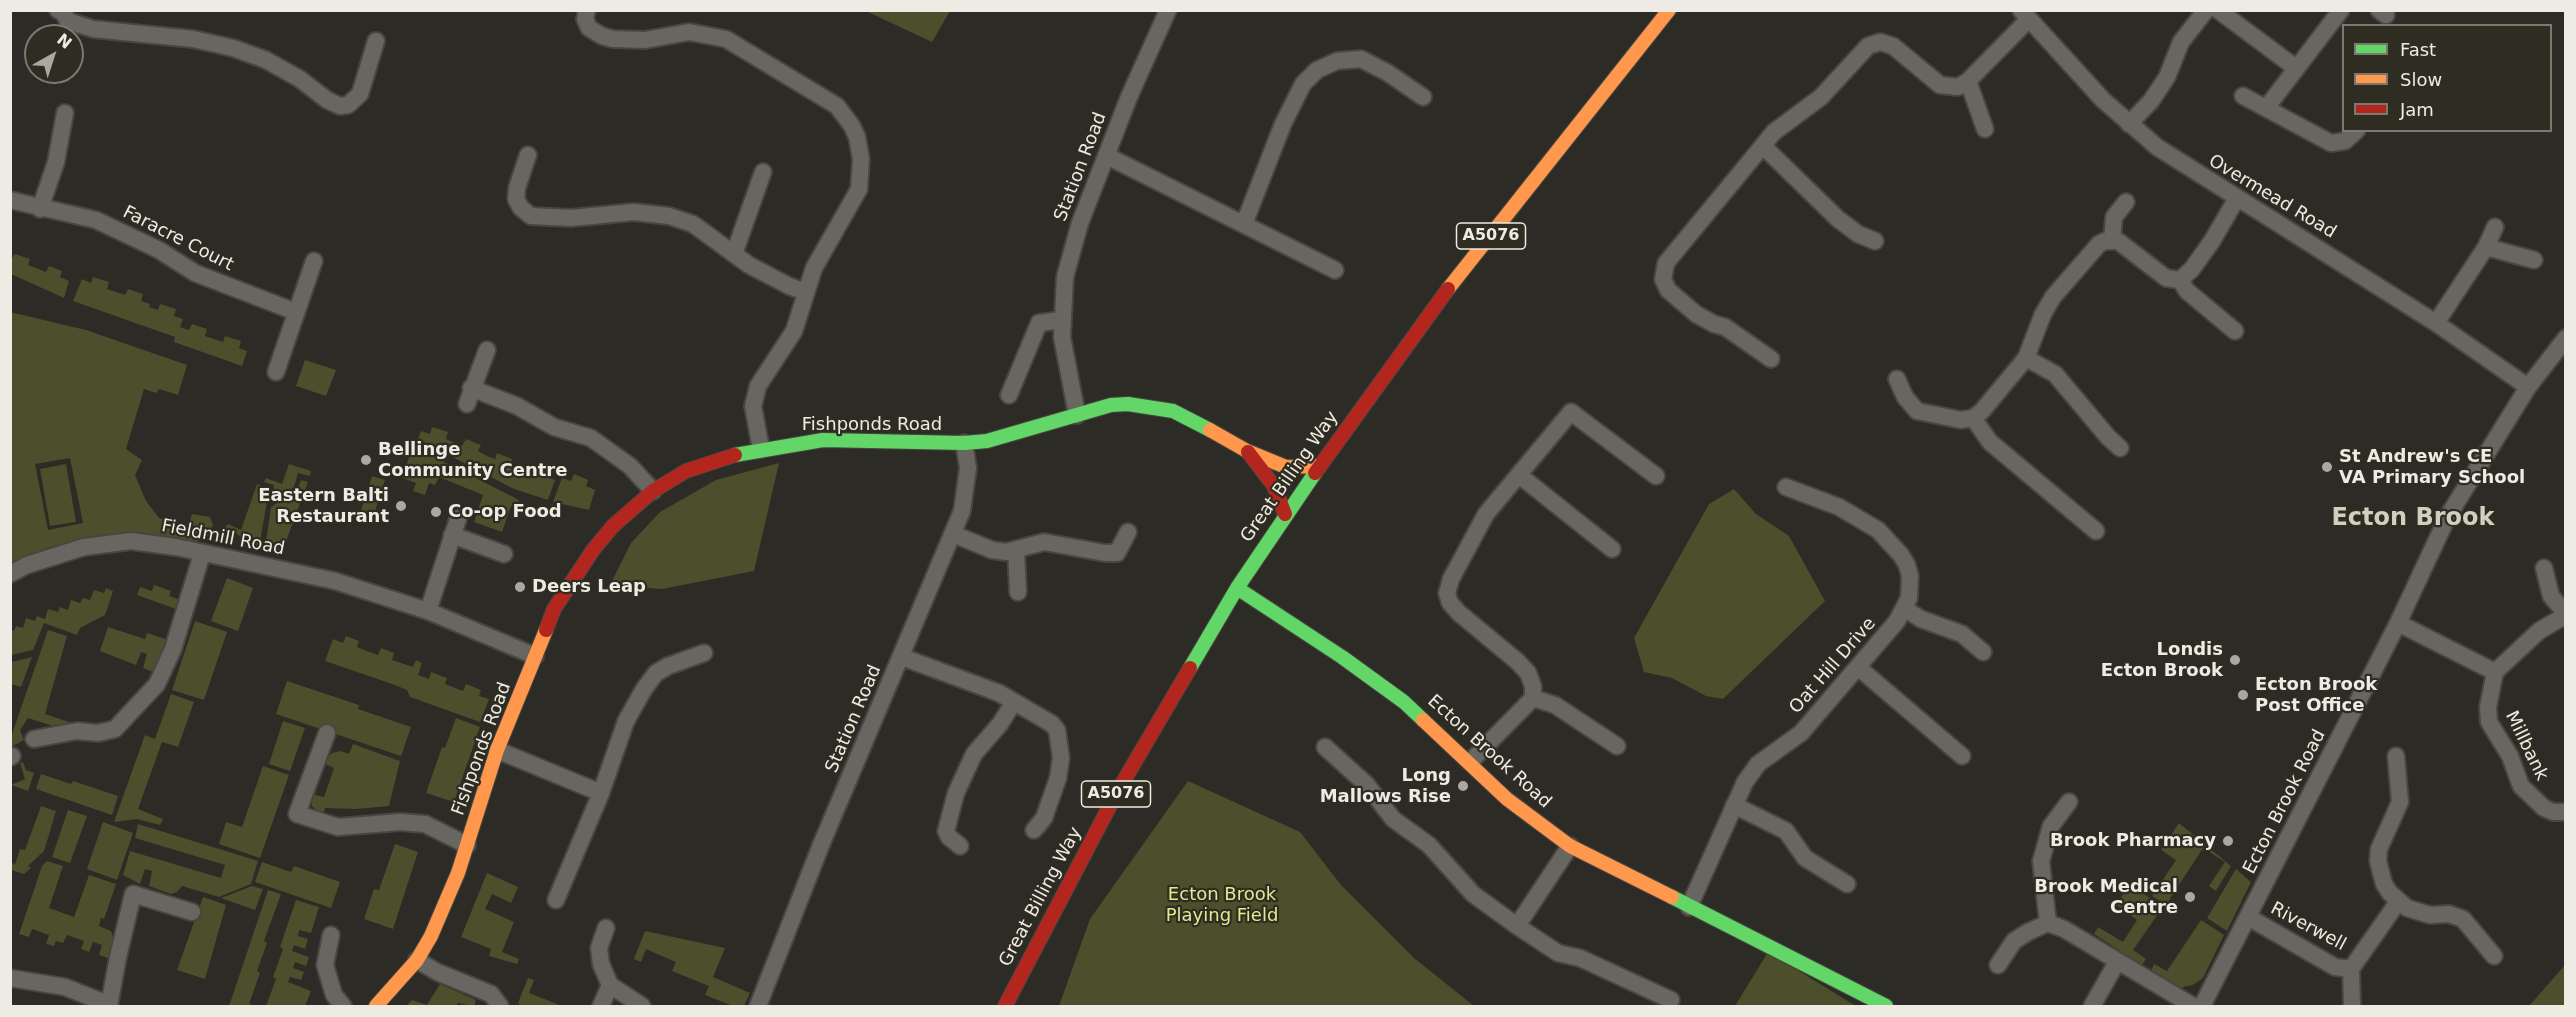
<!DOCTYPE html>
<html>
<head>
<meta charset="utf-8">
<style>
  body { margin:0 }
  #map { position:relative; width:2576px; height:1017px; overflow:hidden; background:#2c2b25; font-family:"DejaVu Sans",sans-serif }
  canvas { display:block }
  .frame { position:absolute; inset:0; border:12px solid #edebe4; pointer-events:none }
  .legend { position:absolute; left:2342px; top:24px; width:210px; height:108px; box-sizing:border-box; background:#2f2c22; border:2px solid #7b7870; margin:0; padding:8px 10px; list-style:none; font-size:18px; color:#edebe4 }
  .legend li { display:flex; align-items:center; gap:12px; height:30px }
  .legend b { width:30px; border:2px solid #7b7870 }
  .north { position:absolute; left:24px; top:24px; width:60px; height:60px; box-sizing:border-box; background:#2f2c22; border:2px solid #7b7870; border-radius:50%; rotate:39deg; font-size:16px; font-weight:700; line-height:24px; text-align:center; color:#edebe4 }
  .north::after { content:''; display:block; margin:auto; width:21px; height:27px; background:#a9a8a1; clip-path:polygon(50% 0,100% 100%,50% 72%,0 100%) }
</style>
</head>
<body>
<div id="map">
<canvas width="2576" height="1017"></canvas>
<div class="frame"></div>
<ul class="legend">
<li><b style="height:8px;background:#63d668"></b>Fast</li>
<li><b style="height:8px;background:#ff974d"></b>Slow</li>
<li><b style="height:8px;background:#b3261e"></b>Jam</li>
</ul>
<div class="north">N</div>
</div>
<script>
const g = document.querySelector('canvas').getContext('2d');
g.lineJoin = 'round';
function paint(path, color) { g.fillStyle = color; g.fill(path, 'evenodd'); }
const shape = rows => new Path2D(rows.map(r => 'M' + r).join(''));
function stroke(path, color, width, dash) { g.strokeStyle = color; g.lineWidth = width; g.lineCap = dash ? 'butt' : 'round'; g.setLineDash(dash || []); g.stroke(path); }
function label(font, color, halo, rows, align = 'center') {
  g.font = font + ' "DejaVu Sans",sans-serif'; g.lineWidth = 4.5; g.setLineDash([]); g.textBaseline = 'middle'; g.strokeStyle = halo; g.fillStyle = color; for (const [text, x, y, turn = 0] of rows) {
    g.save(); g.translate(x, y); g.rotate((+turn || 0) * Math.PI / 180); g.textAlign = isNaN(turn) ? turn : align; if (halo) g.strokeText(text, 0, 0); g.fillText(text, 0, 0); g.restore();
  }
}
const green = shape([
  [866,11,950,11,932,42],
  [15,254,30,259,28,265,46,272,49,266,62,271,60,277,69,281,64,298,11,274,11,259],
  [93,277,109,282,107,289,125,295,128,289,143,294,141,301,150,304,149,307,158,310,160,304,176,309,174,316,183,319,180,327,189,330,192,324,207,329,205,336,223,342,225,336,241,341,239,348,247,351,242,366,174,342,175,337,73,301,82,279,91,283],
  [10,312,86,330,187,365,178,395,159,389,156,393,144,389,126,449,142,460,135,475,146,501,159,518,188,527,192,514,210,517,213,525,207,537,195,542,140,533,80,539,47,548,11,567],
  [70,458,83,523,48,530,35,464],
  [305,360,336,370,326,396,296,386],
  [432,427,448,432,446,439,462,446,466,439,481,445,478,451,487,456,495,459,497,453,512,459,511,466,530,472,532,466,548,471,546,477,555,480,548,500,514,489,418,439,421,431,430,434],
  [413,446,519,500,518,507,511,506,502,532,474,522,483,495,439,477,435,485,429,483,425,495,413,491,416,483,402,478],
  [779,463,754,571,662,589,610,585,631,543,660,512,716,480],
  [66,464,76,522,50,526,40,469],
  [289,464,311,471,310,476,298,473,294,487,272,500,274,485,264,482,266,478,282,484],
  [574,474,588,480,586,486,595,490,589,510,553,502,562,478,571,481],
  [372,476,385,480,373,517,360,513],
  [301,480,308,482,282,552,265,549,271,507,297,491],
  [257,484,269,489,259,548,248,544,235,532,225,528,228,524,241,530],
  [1734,489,1756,514,1789,536,1825,601,1723,699,1706,696,1672,678,1644,672,1634,638,1709,504],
  [227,578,253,588,238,631,211,621],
  [154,585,171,591,169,596,180,600,176,609,137,595,140,587,152,591],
  [106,588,113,591,105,615,80,628,77,635,44,623,33,650,11,655,11,630,14,631,16,626,23,628,26,618,35,621,37,616,45,619,48,609,58,612,60,607,68,610,71,600,80,603,83,598,90,600,94,590,104,593],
  [195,621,227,632,204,700,172,690],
  [170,626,173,627,156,673,143,668,147,654,141,652,136,665,100,651,108,627,145,639,147,633,166,639],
  [48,630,67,636,45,714,72,723,56,727,28,718,20,730,24,740,11,747,11,737],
  [346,636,359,641,357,647,367,651,378,655,381,648,394,653,392,660,413,667,416,660,422,663,418,675,429,679,431,672,447,678,445,684,463,691,466,684,481,690,479,696,489,699,480,722,410,697,407,690,395,685,325,661,333,639,343,643],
  [32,657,21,687,11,684,11,662],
  [287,681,359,705,358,709,411,727,401,756,276,714],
  [171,694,194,702,178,747,162,742,138,809,163,819,160,825,137,819,114,822,145,735,155,739],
  [456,718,480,727,454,802,426,793,442,747,445,748],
  [283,721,305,728,290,771,269,764],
  [353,744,400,761,389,806,356,809,325,808,323,816,320,814,312,806,312,794,324,797,334,768,323,763,332,753,341,751,349,754],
  [23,762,26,770,34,773,28,791,11,785,25,779,20,763],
  [263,766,289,775,260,858,219,844,226,822,242,827],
  [41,774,71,784,73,781,118,796,112,815,36,789],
  [1188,781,1300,832,1341,885,1414,958,1474,1006,1059,1006,1090,919],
  [41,806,56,811,44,851,28,866,31,868,24,874,11,870,11,863,15,864,20,849,25,850],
  [68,810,87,816,70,863,52,857],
  [103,822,133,833,117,880,87,869],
  [2179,823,2231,866,2216,891,2209,886,2225,862,2203,848,2166,905,2152,896,2176,860,2161,850],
  [138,824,258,861,251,884,219,897,182,886,177,892,171,894,149,886,152,871,145,869,140,884,123,875,130,851,221,878,225,865,135,838],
  [395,844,418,852,393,929,364,919,374,889,379,890],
  [47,861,63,866,49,908,74,917,89,875,116,884,104,919,101,918,99,926,111,931,113,937,108,958,99,955,102,945,93,942,89,952,81,949,84,941,67,935,63,943,56,941,54,946,46,944,49,935,32,929,29,937,19,934,42,866],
  [262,862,291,872,294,866,340,882,331,908,255,882],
  [2236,869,2251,882,2227,931,2207,918],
  [487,873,518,887,511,903,492,894,485,909,514,922,502,952,519,959,517,964,489,956,491,949,461,937],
  [2129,884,2163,907,2133,950,2146,959,2140,968,2120,956,2122,952,2094,934,2098,927,2123,942,2137,920,2117,905],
  [252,886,263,889,255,910,221,898],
  [268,890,281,894,264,941,267,943,257,971,260,973,249,1004,256,1006,229,1006],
  [203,897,226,905,205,979,177,970],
  [296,900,319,907,311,933,299,930,298,936,308,939,305,949,294,945,292,951,309,957,306,966,295,962,293,968,304,972,301,980,290,977,288,982,311,991,305,1006,266,1006,276,979,273,977,283,949,280,947],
  [2201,920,2224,935,2203,978,2193,985,2183,987,2182,991,2150,974,2154,964,2167,971],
  [645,931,725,948,713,977,750,993,744,1006,733,1006,705,995,709,986,672,971,676,962,657,954,646,949,641,962,634,959],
  [1768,952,1856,1006,1735,1006],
  [2565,965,2565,1006,2529,1006],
  [528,978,534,980,529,993,562,1006,521,1006,518,1003],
  [440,984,476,1000,474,1006,458,1003,456,1006,406,1006,412,1000,427,1005]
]);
const street = shape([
  [58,10,63,12,68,21,93,29,193,39,233,48,266,60,300,79,327,100,340,106,348,105,360,94,376,41],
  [587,10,585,19,589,28,602,36,613,39,645,40,689,32,726,39,837,106,852,126,857,137,861,159,859,189,814,268,794,331,758,386,753,406,761,449],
  [2021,10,2103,100,2157,147,2436,323,2528,387],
  [2218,10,2296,68],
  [2379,10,2386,15],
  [1968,81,1985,129],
  [2243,96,2331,143,2345,141,2357,130],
  [2267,107,2341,10],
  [2129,124,2151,101,2167,77,2181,42,2206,10],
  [1763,146,1838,219,1858,234,1875,241],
  [528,155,517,188,516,199,521,208,531,216,571,218,634,212,669,216,693,224,749,265,789,286,806,292],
  [1107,156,1335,270],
  [10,200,96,220,159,250,195,273,296,312],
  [40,209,56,162,65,113],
  [1244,224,1283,124,1303,84,1317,70,1337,61,1361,59,1388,73,1423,97],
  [2112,240,2114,217,2126,202],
  [2486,247,2495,227],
  [734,254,763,172],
  [2180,280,2187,291,2235,331],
  [2436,323,2486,247,2534,260],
  [2026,358,2055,374,2108,437,2120,448],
  [1771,359,1725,327,1714,324,1696,314,1668,290,1663,279,1666,263,1774,132,1821,97,1868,46,1880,42,1893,46,1940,85,1958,87,1968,81,2029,19],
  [276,372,314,261],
  [1897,379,1905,397,1917,411,1961,420,1973,418,1982,411,2026,358,2043,314,2053,297,2099,244,2105,241,2118,241,2166,278,2180,280,2192,269,2212,241,2237,198],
  [471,388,517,406,554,427,591,438,630,466,653,491],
  [1009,395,1039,323,1061,320],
  [467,404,487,350],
  [1077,415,1062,337,1065,277,1080,223,1129,97,1168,10],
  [1973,418,1990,442,2096,531],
  [1519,475,1612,549],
  [953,534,992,550,1006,552,1044,542,1105,553,1117,553,1128,532],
  [452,535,504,554],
  [1016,550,1018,592],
  [2544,568,2551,596,2566,614],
  [10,574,27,565,84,547,131,541,176,547,335,581,428,611,535,656],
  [1905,609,1921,619,1962,634,1983,652],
  [428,611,458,519],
  [2566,615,2539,631,2495,672,2488,707,2489,722,2510,756,2521,786,2544,808,2553,812,2566,812],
  [2398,623,2495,672],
  [902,657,999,693,1052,724,1057,730,1061,758,1058,778,1044,818,1034,830],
  [1859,668,1962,756],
  [1533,698,1555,705,1617,746],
  [327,733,297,814,338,827,400,822,425,824,467,845],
  [34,739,77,731,98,733,115,729,157,684,173,649,202,554],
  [1325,747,1367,785,1393,819,1429,845,1473,894,1517,926,1558,953,1580,958,1671,1000],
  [497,750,601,793,626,721,644,689,656,673,668,666,704,653],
  [2396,756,2400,802,2379,849,2378,861,2384,884,2390,893,2407,908,2430,915,2449,914,2463,919,2494,956],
  [10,757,12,756],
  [1470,762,1533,698,1533,686,1528,673,1518,662,1459,613,1450,603,1447,593,1451,579,1486,514,1571,412,1656,476],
  [1734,805,1786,831,1805,858,1847,884],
  [960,846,949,837,946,831,956,793,974,754,1000,724,1014,702],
  [556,900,601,793],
  [1689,907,1745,782,1758,764,1801,733,1897,621,1909,598,1910,576,1907,565,1901,555,1878,530,1839,507,1786,487],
  [2248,917,2335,967,2351,969],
  [2048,923,2041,861,2051,826,2069,802],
  [1517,926,1570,846],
  [606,928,599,948,601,964,610,985,642,1006],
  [331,935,325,965,334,995,343,1006],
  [417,960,437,972,491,994,500,1006],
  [1998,965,2014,941,2028,932,2048,923,2064,929,2193,1006],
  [10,978,65,987,110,1005],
  [109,1006,118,957,133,894,192,912],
  [601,1006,610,985],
  [758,1006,821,845,962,511,968,468,964,443],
  [2092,1006,2117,962],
  [2202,1006,2398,623,2448,516,2528,387,2566,338],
  [2352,1006,2351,969,2398,902]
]);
const fast = shape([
  [735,455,823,440,964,443,987,441,1111,405,1128,404,1173,411,1210,430],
  [1237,588,1342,657,1404,702,1423,720],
  [1190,668,1237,588,1315,473],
  [1672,897,1886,1006]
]);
const slow = shape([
  [1448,289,1669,10],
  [1210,430,1247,451,1286,467,1319,466],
  [1423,720,1507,799,1570,846,1672,897],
  [376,1006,417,960,431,936,458,873,497,750,546,630]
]);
const jam = shape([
  [1248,452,1274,486,1285,514],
  [1315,473,1448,289],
  [546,630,554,609,593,550,613,526,653,491,686,471,735,455],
  [1005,1006,1116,794,1190,668]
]);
const markers = [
  [366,460,6,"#a9a8a1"],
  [2327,467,6,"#a9a8a1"],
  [401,506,6,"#a9a8a1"],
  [436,512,6,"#a9a8a1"],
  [520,587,6,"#a9a8a1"],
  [2235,660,6,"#a9a8a1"],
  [2243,695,6,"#a9a8a1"],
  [1463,786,6,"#a9a8a1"],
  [2228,841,6,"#a9a8a1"],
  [2190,897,6,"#a9a8a1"]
];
const shields = [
  [1491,236,69],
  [1116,794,69]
];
const shieldNames = [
  ["A5076",1491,236],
  ["A5076",1116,794]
];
const streetNames = [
  ["Station Road",1081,167,-69],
  ["Overmead Road",2272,197,31],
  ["Faracre Court",178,239,27],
  ["Fishponds Road",872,425],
  ["Great Billing Way",1290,477,-55],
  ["Fieldmill Road",223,538,11],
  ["Oat Hill Drive",1833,666,-49],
  ["Station Road",854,719,-67],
  ["Millbank",2526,746,64],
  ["Fishponds Road",482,749,-70],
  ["Ecton Brook Road",1489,752,42],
  ["Ecton Brook Road",2285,802,-63],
  ["Great Billing Way",1041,897,-62],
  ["Riverwell",2308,927,28]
];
const poiNames = [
  ["Bellinge",378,450],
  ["Community Centre",378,471],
  ["St Andrew's CE",2339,457],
  ["VA Primary School",2339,478],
  ["Eastern Balti",389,496,"right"],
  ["Restaurant",389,517,"right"],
  ["Co-op Food",448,512],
  ["Deers Leap",532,587],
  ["Londis",2223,650,"right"],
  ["Ecton Brook",2223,671,"right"],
  ["Ecton Brook",2255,685],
  ["Post Office",2255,706],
  ["Long",1451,776,"right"],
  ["Mallows Rise",1451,797,"right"],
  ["Brook Pharmacy",2216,841,"right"],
  ["Brook Medical",2178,887,"right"],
  ["Centre",2178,908,"right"]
];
const parkNames = [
  ["Ecton Brook",1222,895],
  ["Playing Field",1222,916]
];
const districtNames = [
  ["Ecton Brook",2413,519]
];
paint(green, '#4b4f2b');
stroke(street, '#474642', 20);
stroke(fast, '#474642', 16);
stroke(slow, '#474642', 16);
stroke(jam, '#474642', 16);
stroke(street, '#676660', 16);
stroke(fast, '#63d668', 14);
stroke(slow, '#ff974d', 14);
stroke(jam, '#b3261e', 14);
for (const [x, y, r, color] of markers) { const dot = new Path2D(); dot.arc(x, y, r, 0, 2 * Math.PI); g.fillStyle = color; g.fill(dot); stroke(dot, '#2f2c22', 2); }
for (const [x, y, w] of shields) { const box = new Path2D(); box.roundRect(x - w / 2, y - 13, w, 26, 4.5); g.fillStyle = '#2f2c22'; g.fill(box); stroke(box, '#edebe4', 1.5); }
label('bold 16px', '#edebe4', null, shieldNames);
label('18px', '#edebe4', '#2f2c22', streetNames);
label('bold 18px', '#edebe4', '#2f2c22', poiNames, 'left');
label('18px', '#e0eb90', '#2f2c22', parkNames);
label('bold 24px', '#d2cfc1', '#2f2c22', districtNames);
</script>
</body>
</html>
